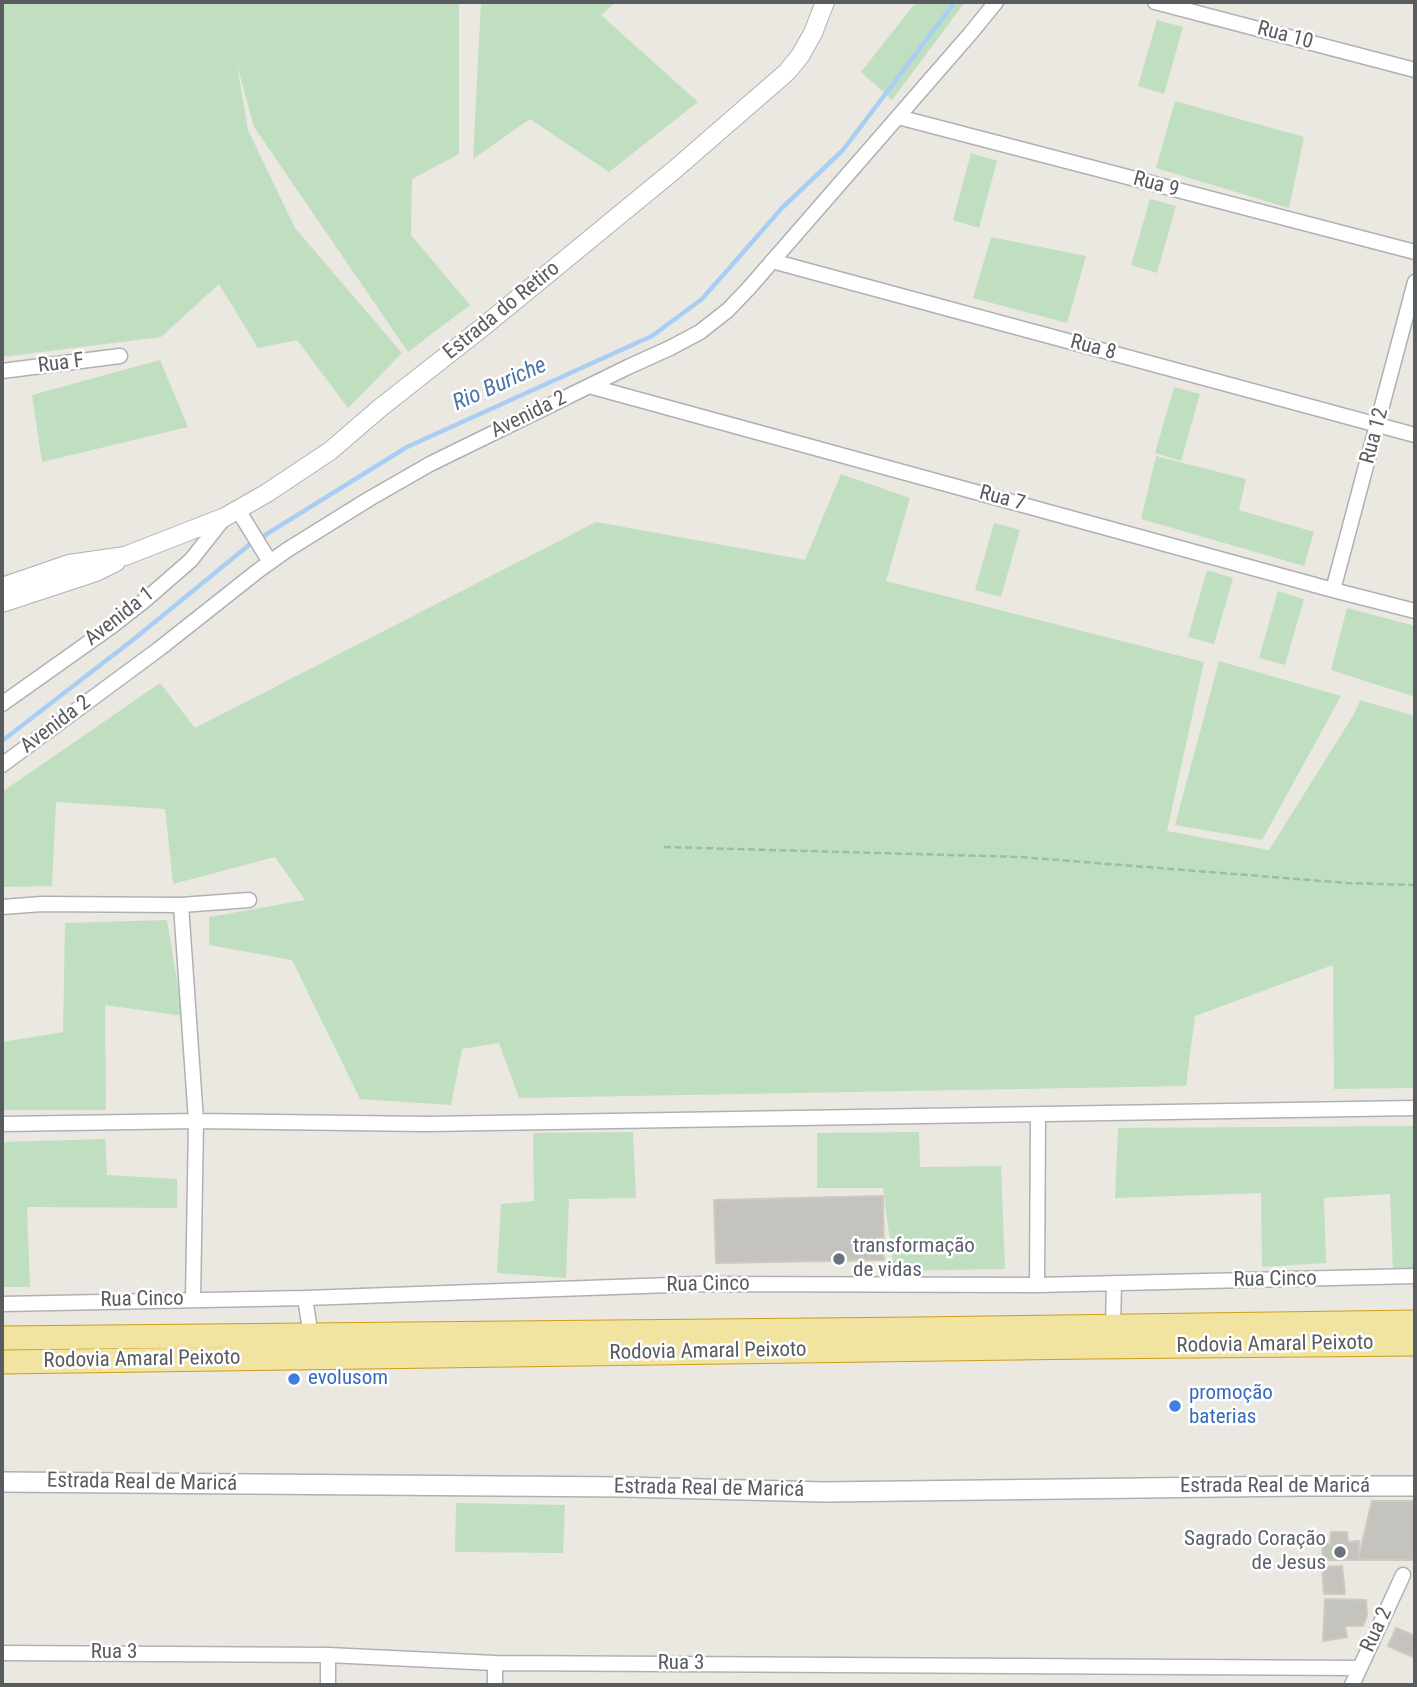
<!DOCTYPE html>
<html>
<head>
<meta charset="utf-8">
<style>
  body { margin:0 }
  #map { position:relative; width:1417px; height:1687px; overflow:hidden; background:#eae8e1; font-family:"Roboto Condensed",sans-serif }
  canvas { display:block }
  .frame { position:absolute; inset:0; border:4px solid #595c5f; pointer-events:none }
</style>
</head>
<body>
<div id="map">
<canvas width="1417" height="1687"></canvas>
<div class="frame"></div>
</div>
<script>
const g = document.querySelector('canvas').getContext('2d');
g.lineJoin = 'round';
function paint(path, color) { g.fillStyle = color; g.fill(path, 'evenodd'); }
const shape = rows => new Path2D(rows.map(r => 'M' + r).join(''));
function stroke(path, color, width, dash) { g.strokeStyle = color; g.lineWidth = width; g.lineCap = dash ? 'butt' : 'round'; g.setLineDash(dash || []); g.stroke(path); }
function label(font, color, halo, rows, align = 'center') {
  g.font = font + ' "Roboto Condensed",sans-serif'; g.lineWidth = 5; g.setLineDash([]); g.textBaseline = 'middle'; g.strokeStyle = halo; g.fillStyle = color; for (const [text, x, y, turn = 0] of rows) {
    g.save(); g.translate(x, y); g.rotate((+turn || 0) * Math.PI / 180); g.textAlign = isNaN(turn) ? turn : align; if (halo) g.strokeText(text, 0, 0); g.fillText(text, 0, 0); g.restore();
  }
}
const green = shape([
  [2,2,459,2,459,154,412,179,411,235,470,305,408,352,254,127,237,65,248,130,295,228,402,353,348,408,297,340,258,348,219,284,161,337,2,357],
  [481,2,616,2,601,15,698,102,609,172,530,119,473,159],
  [916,2,965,2,892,100,861,72],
  [1157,20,1183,27,1164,94,1138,86],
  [1175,101,1304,137,1289,208,1156,168],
  [971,153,997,161,979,228,953,220],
  [1150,199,1176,206,1157,273,1131,265],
  [991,237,1086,256,1067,323,973,298],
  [160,360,188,427,42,462,32,395],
  [1174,387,1200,394,1181,461,1155,453],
  [1156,456,1246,479,1239,510,1314,532,1304,566,1141,519],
  [841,474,910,498,886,581,1204,662,1167,831,1269,850,1354,714,1360,700,1415,716,1415,1088,1334,1089,1333,965,1195,1016,1186,1086,519,1098,499,1043,462,1049,451,1105,360,1099,292,960,209,945,209,917,305,900,275,857,173,884,165,809,56,802,52,886,2,887,2,792,160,683,195,728,596,522,805,560],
  [994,523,1020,530,1001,597,975,590],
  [1207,570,1233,578,1214,644,1188,637],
  [1278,591,1304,599,1285,665,1259,658],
  [1347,608,1415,626,1415,697,1331,670],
  [1219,661,1341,696,1262,840,1175,825],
  [167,920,183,1016,105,1005,106,1110,2,1110,2,1042,63,1032,65,923],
  [1415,1126,1415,1268,1393,1271,1390,1194,1324,1198,1326,1263,1262,1267,1261,1193,1115,1198,1118,1128],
  [633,1132,636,1198,569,1199,566,1278,497,1273,501,1204,534,1201,533,1133],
  [919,1132,920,1167,1001,1166,1005,1269,894,1271,883,1188,817,1188,817,1133],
  [105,1139,107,1175,177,1179,177,1208,27,1207,30,1287,2,1287,2,1142],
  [456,1503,565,1505,563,1553,455,1552]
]);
const stream = shape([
  [2,741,134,639,249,545,407,447,652,336,702,299,782,208,843,150,955,2]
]);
const building = shape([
  [883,1196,884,1260,716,1263,714,1200,883,1196],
  [1372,1501,1415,1501,1415,1560,1358,1560,1372,1501],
  [1331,1532,1347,1532,1348,1542,1359,1541,1358,1560,1323,1560,1322,1544,1330,1544,1331,1532],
  [1342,1566,1345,1594,1324,1594,1322,1567,1342,1566],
  [1325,1599,1366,1600,1367,1616,1363,1626,1345,1626,1347,1637,1323,1641,1325,1599],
  [1396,1628,1415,1636,1415,1658,1388,1646,1396,1628]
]);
const path = shape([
  [664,847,1021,857,1347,883,1415,885]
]);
const minor = shape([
  [1155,2,1415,70],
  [898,117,1415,252],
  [772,261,1415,435],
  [2,371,120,356],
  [589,386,1333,590,1415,611],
  [238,510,270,562],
  [1333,590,1415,282],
  [2,704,112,626,144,601,191,560,225,517],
  [2,765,159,649,259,570,287,550,369,499,430,464,628,367,670,348,700,332,728,310,749,288,970,34,996,2],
  [181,905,196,1121,193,1299],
  [2,907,42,904,181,905,249,900],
  [2,1124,196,1121,427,1124,1415,1108],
  [1037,1285,1038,1115],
  [305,1298,311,1336],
  [2,1304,305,1298,699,1284,1037,1285,1415,1276],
  [1113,1326,1114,1284],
  [2,1653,328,1655,495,1663,1360,1668],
  [328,1685,328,1655],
  [495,1685,495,1663],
  [1352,1685,1403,1575]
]);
const tertiary = shape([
  [2,587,69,564,125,556,225,517,267,493,330,451,380,408,483,327,673,171,787,72,800,56,813,33,825,2],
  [2,603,96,572,116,562]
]);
const secondary = shape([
  [2,1482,624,1487,825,1492,1301,1486,1415,1486]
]);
const trunk = shape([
  [2,1338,917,1329,1415,1322],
  [2,1362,1089,1347,1415,1344]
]);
const markers = [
  [839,1259,7,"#6b7280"],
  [294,1379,7,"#3f7fe0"],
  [1175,1406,7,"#3f7fe0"],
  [1340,1552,7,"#6b7280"]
];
const streetNames = [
  ["Rua 10",1285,36,15],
  ["Rua 9",1156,185,15],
  ["Estrada do Retiro",502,311,-39],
  ["Rua 8",1093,348,15],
  ["Rua F",61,364,-7],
  ["Avenida 2",529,415,-26],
  ["Rua 12",1375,436,-75],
  ["Rua 7",1002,499,15],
  ["Avenida 1",120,617,-38],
  ["Avenida 2",56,725,-37],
  ["Rua Cinco",1275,1280,-1],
  ["Rua Cinco",708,1285,-1],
  ["Rua Cinco",142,1300,-1],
  ["Rodovia Amaral Peixoto",1275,1345,-1],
  ["Rodovia Amaral Peixoto",708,1352,-1],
  ["Rodovia Amaral Peixoto",142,1360,-1],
  ["Estrada Real de Maricá",142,1483,1],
  ["Estrada Real de Maricá",1275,1487],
  ["Estrada Real de Maricá",709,1489,1],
  ["Rua 2",1377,1630,-65],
  ["Rua 3",114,1653],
  ["Rua 3",681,1664]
];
const worshipNames = [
  ["transformação",853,1247],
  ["de vidas",853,1271],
  ["Sagrado Coração",1326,1540,"right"],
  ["de Jesus",1326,1564,"right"]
];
const shopNames = [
  ["evolusom",308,1379],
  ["promoção",1189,1394],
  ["baterias",1189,1418]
];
const waterNames = [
  ["Rio Buriche",500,385,-24]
];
paint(green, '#c0dfc1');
stroke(stream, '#a8cff3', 4.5);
paint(building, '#c5c3bd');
stroke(building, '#cecac0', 2);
stroke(minor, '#aeb1b4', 17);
stroke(tertiary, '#aeb1b4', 20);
stroke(secondary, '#adb0b4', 22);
stroke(trunk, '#ce9e1c', 25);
stroke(path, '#9abfa6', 2.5, [7, 3.5]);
stroke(minor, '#fff', 14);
stroke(tertiary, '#fff', 18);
stroke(secondary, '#fff', 19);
stroke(trunk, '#f1e3a0', 23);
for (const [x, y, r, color] of markers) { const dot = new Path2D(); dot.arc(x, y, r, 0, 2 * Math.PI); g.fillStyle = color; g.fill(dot); stroke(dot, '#fff', 2.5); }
label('21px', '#595c5f', '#fff', streetNames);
label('21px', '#5b616d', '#fff', worshipNames, 'left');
label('21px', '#366cbe', '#fff', shopNames, 'left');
label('italic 23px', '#4c76aa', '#fff', waterNames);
</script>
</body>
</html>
